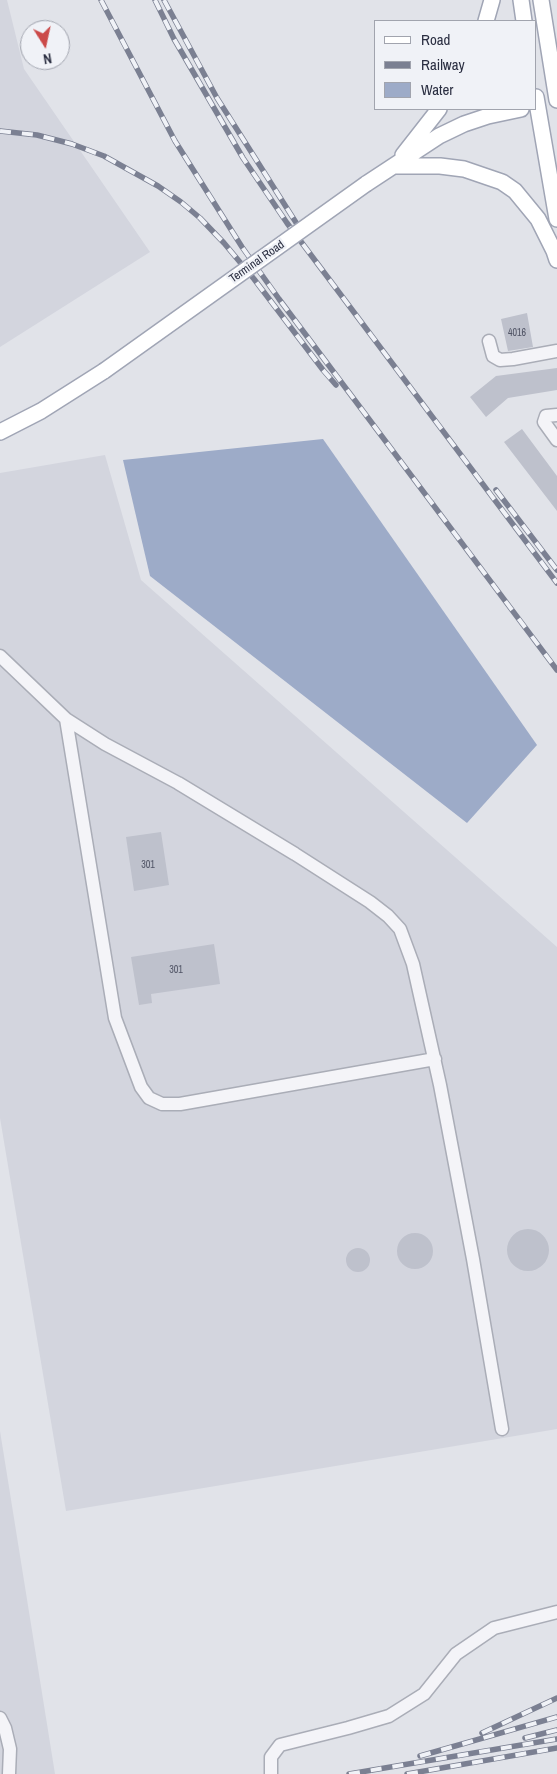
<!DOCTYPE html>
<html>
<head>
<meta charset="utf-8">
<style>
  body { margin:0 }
  #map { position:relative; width:557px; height:1774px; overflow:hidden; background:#e1e3e9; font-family:"Archivo Narrow",sans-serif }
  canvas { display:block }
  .legend { position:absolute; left:374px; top:20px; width:162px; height:90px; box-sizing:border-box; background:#f0f2f7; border:1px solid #a1a4ae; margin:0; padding:6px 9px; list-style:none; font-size:15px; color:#2a2e41 }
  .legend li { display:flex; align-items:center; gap:10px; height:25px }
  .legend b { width:25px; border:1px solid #a1a4ae }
  .north { position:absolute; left:20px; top:20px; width:50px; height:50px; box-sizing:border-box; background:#f0f2f7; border:1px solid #a1a4ae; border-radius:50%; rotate:170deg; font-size:14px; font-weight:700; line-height:20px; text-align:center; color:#2a2e41 }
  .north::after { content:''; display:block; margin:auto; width:18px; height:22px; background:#cb4a49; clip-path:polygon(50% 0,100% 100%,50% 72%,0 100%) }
</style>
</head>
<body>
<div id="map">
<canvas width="557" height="1774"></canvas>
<ul class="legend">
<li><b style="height:6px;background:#fff"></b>Road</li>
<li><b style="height:6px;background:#7b8092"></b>Railway</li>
<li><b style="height:14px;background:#9dabc8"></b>Water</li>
</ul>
<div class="north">N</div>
</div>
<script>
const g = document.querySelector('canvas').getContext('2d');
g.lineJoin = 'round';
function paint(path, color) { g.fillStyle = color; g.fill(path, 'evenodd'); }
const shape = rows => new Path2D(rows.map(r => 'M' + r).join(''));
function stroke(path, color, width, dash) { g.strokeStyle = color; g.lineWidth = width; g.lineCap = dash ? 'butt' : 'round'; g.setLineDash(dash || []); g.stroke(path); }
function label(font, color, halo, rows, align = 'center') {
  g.font = font + ' "Archivo Narrow",sans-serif'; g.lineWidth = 4.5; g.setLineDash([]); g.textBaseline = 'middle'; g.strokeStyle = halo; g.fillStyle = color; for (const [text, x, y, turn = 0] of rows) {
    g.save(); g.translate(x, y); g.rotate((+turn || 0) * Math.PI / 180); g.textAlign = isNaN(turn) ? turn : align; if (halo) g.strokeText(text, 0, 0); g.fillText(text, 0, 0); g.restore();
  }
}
const built = shape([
  [0,0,7,0,24,69,150,252,0,347],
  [105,455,141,580,557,947,557,1429,66,1511,0,1118,0,473],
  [0,1431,55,1774,0,1774]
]);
const water = shape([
  [323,439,537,745,467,823,150,576,123,460]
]);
const building = shape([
  [527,313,533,347,508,351,501,319],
  [557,368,557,390,508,398,486,417,470,397,496,376],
  [522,429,557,476,557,511,504,442],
  [161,832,169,885,134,891,126,837],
  [214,944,220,984,151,994,152,1003,139,1005,131,957],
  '507 1250a21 21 0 1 1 42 0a21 21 0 1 1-42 0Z',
  '397 1251a18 18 0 1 1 36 0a18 18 0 1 1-36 0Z',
  '346 1260a12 12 0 1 1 24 0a12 12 0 1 1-24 0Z'
]);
const minor = shape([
  [489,341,493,356,500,360,513,359,557,351],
  [557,415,546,416,544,422,557,440],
  [0,656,66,719,105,744,178,783,295,854,370,902,388,916,400,929,413,964,440,1085,473,1259,502,1429],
  [66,719,115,1018,141,1087,149,1098,162,1104,180,1104,435,1059],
  [0,1718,5,1728,10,1749,9,1774],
  [271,1774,271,1757,280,1745,348,1728,389,1716,424,1694,456,1654,494,1628,557,1612]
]);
const major = shape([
  [521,0,524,21],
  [541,0,557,100],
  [486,21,492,0],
  [536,97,557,219],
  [403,155,439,109],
  [394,166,440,166,464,169,502,182,515,191,538,219,554,251,557,260],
  [366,184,439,136,464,124,488,116,521,109],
  [0,432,41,411,104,371]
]);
const rail = shape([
  [101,0,175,141,242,247,279,299,557,670],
  [155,0,174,39,243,158,287,223,557,583],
  [164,0,217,98,302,232],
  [0,131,37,135,72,144,104,156,158,186,181,202,200,218,224,243,254,279,323,370,336,385],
  [496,490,557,570],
  [482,1733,557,1698],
  [525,1738,557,1730],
  [420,1756,557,1717],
  [349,1774,557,1739],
  [407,1774,557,1748]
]);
const majorBridge = shape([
  [104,371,366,184]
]);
const numberNames = [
  ["4016",517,333],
  ["301",148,865],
  ["301",176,970]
];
const streetNames = [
  ["Terminal Road",257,262,-35]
];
paint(built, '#d3d5de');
paint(water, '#9dabc8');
paint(building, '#bec1cc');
stroke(minor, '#aaadb7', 15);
stroke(major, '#a0a5b5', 18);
stroke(minor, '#f4f4f8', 12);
stroke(major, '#fff', 15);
stroke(rail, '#7b8092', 5.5);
stroke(rail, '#f0f2f7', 4, [11]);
stroke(majorBridge, '#a0a5b5', 18, []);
stroke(majorBridge, '#fff', 15);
label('10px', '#4f5364', null, numberNames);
label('12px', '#2a2e41', '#f0f2f7', streetNames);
</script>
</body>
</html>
